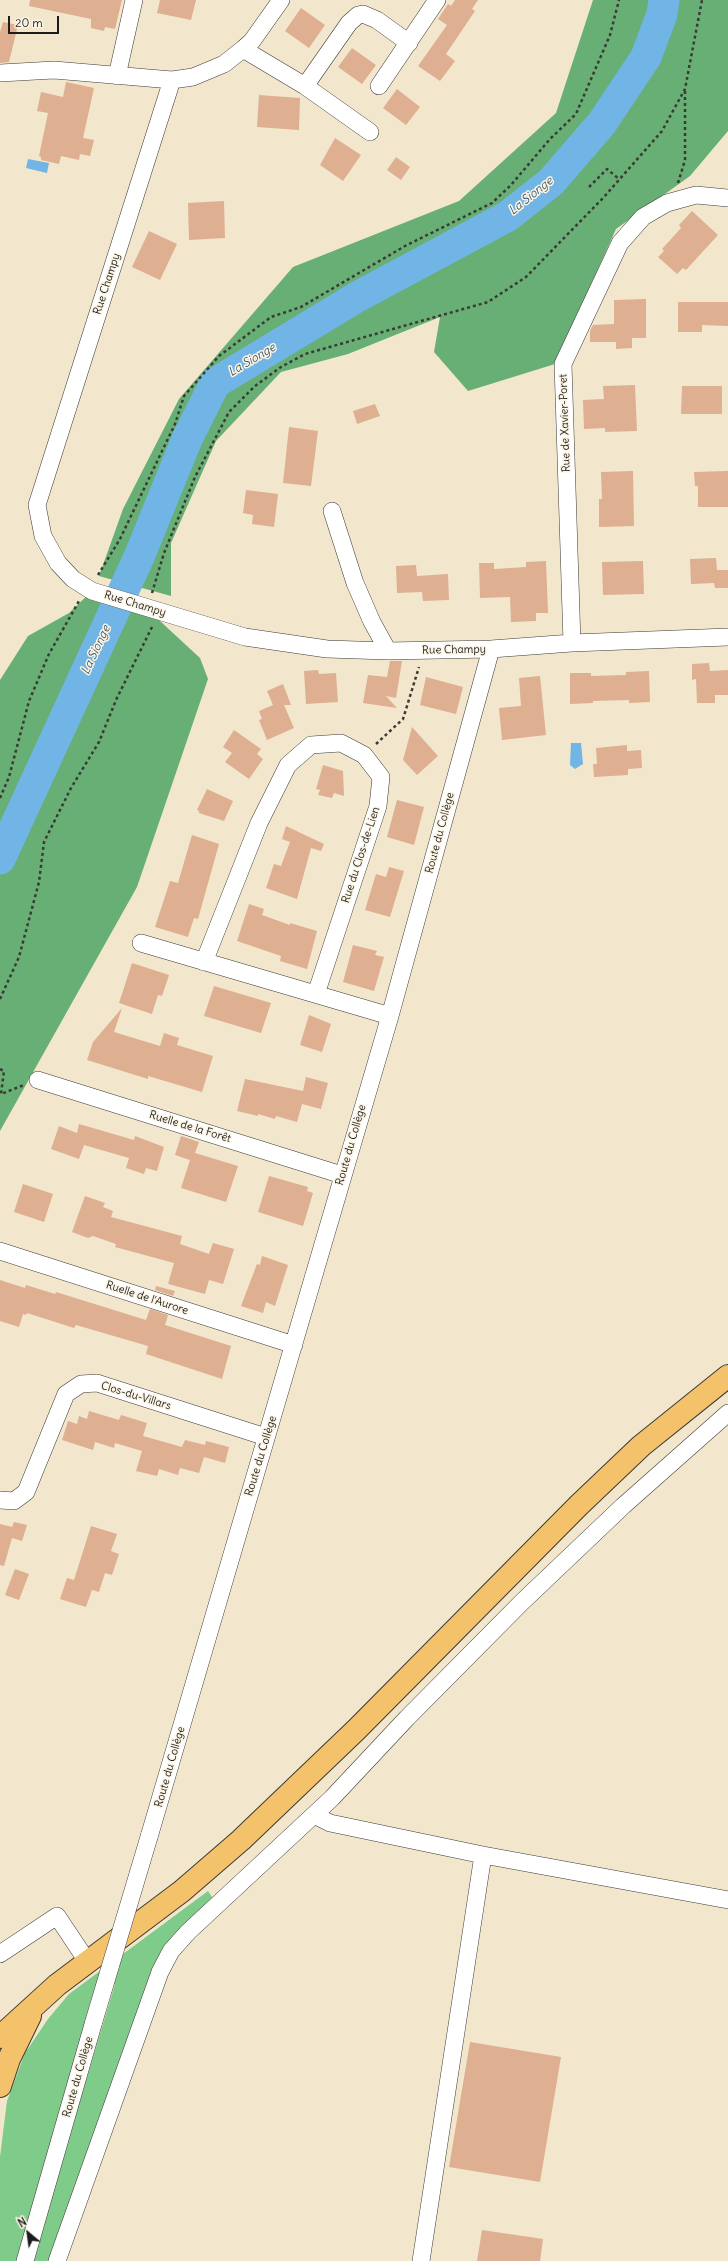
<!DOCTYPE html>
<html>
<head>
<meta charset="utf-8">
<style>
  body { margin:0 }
  #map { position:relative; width:728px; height:2261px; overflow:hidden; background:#f2e7cc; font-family:Delius,sans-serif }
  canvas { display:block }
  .north { position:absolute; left:8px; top:2213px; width:40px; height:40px; -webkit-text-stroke:3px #fcf5e5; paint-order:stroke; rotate:331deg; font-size:11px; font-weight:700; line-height:16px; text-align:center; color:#1c1c1c }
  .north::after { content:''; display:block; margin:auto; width:14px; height:18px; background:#1c1c1c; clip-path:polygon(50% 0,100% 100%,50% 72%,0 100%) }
  .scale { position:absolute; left:8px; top:16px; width:51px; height:18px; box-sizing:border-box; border:2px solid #1c1c1c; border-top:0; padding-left:5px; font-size:12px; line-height:14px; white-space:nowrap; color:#1c1c1c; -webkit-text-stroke:3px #fcf5e5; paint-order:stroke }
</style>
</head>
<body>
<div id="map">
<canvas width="728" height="2261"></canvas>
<div class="north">N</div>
<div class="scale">20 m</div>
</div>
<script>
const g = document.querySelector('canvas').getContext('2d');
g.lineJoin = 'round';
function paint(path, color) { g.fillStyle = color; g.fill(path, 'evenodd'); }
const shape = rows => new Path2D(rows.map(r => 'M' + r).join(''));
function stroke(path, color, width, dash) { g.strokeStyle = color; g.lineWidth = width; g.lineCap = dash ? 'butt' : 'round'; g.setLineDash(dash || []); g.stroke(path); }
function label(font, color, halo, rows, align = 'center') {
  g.font = font + ' Delius,sans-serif'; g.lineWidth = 3; g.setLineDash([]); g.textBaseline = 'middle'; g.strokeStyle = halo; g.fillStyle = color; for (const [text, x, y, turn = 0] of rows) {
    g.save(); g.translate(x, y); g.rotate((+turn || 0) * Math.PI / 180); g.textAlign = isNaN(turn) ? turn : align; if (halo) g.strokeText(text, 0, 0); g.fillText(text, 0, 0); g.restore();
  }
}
const green = shape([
  [208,1891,216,1903,170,1946,52,2261,32,2261,115,1984,91,2000,17,2261,0,2261,0,2157,7,2101,25,2053,48,2019,69,1994]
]);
const forest = shape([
  [593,0,728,0,728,131,690,176,616,229,555,364,468,391,434,352,440,317,348,354,281,372,216,441,171,543,171,596,99,576,123,509,179,399,293,267,459,201,556,113],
  [92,591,146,608,200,658,208,679,137,887,0,1131,0,680,28,636,69,613]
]);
const water = shape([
  [28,159,49,163,47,173,26,168],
  [571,743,581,743,583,764,575,769,570,765]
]);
const river = shape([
  [0,859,139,557,187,439,215,383,357,297,508,216,551,182,602,123,646,57,662,14,664,0]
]);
const building = shape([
  [30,0,122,0,115,29,105,27,104,31,91,28,91,19,29,6],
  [160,0,196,0,191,20,157,13],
  [455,0,478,0,472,9,475,11,446,54,455,61,440,81,418,66,447,25,438,19,448,4,451,6],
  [301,8,325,25,309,48,285,31],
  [3,22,18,25,9,62,0,63,0,32],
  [352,48,376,65,362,84,338,67],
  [66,82,94,88,83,138,94,140,90,156,80,154,79,160,61,156,59,164,41,160,41,157,39,156,48,113,37,111,41,92,63,97],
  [397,89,420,107,406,125,383,108],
  [259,95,300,98,299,130,257,127],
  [335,138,361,155,343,181,320,165],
  [396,157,410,167,401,180,387,170],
  [224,201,225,238,189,240,188,203],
  [692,211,718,235,686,270,683,268,677,274,658,257,664,251,662,249,681,228,679,225],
  [149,231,177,244,160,280,132,267],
  [646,299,646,338,632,338,632,348,616,349,616,342,590,342,590,331,593,325,614,324,614,300],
  [678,302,728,302,728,326,702,325,702,332,678,332],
  [635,385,637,431,605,432,605,428,584,429,583,400,604,399,603,386],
  [682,386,722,386,722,414,681,414],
  [375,404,380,416,357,424,353,411],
  [289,427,318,431,311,486,283,483],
  [633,471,634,526,599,527,599,499,602,499,601,472],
  [728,471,728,507,698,507,698,486,695,486,694,472],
  [246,490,278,494,274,527,252,524,253,515,243,513],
  [716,558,717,570,728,570,728,588,715,588,714,583,691,584,690,559],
  [546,561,548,613,536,613,536,621,511,622,510,597,480,598,479,563,494,563,494,569,526,567,526,562],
  [643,561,644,594,603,595,602,562],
  [416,565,417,576,448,574,449,600,423,601,422,592,397,593,396,566],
  [390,661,402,661,396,698,386,696,397,708,363,703,368,675,387,677],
  [709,663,710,671,728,670,728,695,715,695,715,703,697,703,696,679,692,680,692,664],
  [318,670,319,674,336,673,338,702,306,704,304,671],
  [649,671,650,702,629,703,629,700,593,701,593,703,570,704,570,673,591,673,591,676,626,675,626,672],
  [540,676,546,735,502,740,499,708,521,706,519,678],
  [426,677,463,687,456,714,420,705],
  [283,684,291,705,284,705,294,728,267,740,259,720,262,719,259,711,273,705,267,691],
  [412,727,438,756,417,775,403,760],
  [234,730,261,749,257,754,263,759,249,779,225,762,232,753,223,747],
  [627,745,627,751,641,750,642,768,628,769,628,775,594,777,593,764,597,764,596,748],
  [323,765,343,771,344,796,334,793,332,798,318,795,320,790,316,789],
  [207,789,233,801,224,821,199,813,199,811,197,810],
  [397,800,424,807,414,845,387,837],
  [286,826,324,844,321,851,311,848,297,899,266,888,274,864,281,866,290,842,282,839],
  [192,835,219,844,198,919,194,918,188,937,155,927,170,881,178,883],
  [389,867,404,871,390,917,365,910,376,874,386,877],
  [249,904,264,909,262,915,290,925,290,923,317,931,307,969,280,961,281,956,237,941],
  [353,945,377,951,375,955,384,957,374,991,343,982],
  [132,963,169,975,162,996,158,995,152,1014,119,1003],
  [214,986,271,1003,261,1033,204,1016],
  [122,1008,114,1032,160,1046,164,1033,179,1038,177,1045,213,1056,202,1092,148,1076,148,1079,87,1060,93,1042],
  [309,1015,331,1024,322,1052,300,1045],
  [306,1077,328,1083,321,1109,302,1104,297,1122,276,1116,275,1119,258,1114,258,1116,237,1111,245,1079,303,1091],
  [79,1124,134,1140,135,1136,164,1147,157,1171,146,1168,144,1174,126,1168,129,1158,84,1145,79,1159,51,1149,59,1126,77,1133],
  [181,1136,199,1142,195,1153,238,1166,226,1202,181,1188,190,1160,175,1155],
  [269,1176,308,1187,307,1191,313,1193,303,1226,258,1212],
  [23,1184,53,1194,44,1222,14,1212],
  [85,1196,105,1203,103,1207,113,1211,111,1217,182,1236,180,1244,209,1254,213,1243,234,1249,223,1284,209,1280,205,1294,168,1284,174,1263,115,1247,116,1244,93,1236,88,1238,72,1232],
  [262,1256,288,1265,275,1306,266,1302,263,1313,241,1306,257,1264,260,1265],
  [0,1280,25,1288,26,1285,55,1294,56,1292,146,1320,150,1309,168,1315,165,1325,231,1346,222,1379,146,1354,148,1346,76,1325,74,1328,27,1313,26,1315,23,1314,19,1327,0,1321],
  [156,1286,175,1291,173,1296,155,1290],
  [89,1411,119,1420,121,1415,147,1423,143,1436,182,1447,185,1440,205,1445,206,1441,229,1447,225,1463,204,1457,199,1473,180,1468,178,1475,159,1469,157,1476,136,1471,142,1451,115,1443,114,1448,95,1442,93,1450,62,1440,68,1421,77,1424,79,1416,87,1419],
  [14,1522,27,1525,22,1541,12,1538,4,1566,0,1565,0,1524,12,1527],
  [91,1526,117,1534,111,1551,119,1554,112,1575,105,1573,99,1592,92,1590,86,1607,60,1599,67,1578,74,1580],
  [15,1569,29,1574,19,1600,5,1595],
  [470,2042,561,2057,540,2182,449,2167],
  [482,2230,543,2239,540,2261,477,2261]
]);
const path = shape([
  [678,183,685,160,685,89],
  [589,187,607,169,619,179],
  [98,575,120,539,175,424,184,396,219,356,271,317,301,307,405,246,492,203,511,185,550,139,576,114,610,35,619,0],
  [152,593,164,553,195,477,229,412,255,386,281,367,305,354,488,302,526,277,604,197,662,131,685,89,702,0],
  [376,744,403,719,419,667],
  [0,798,9,777,29,701,49,654,79,601],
  [0,999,19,957,39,882,44,842,71,788,99,742,116,700,153,625],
  [0,1069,4,1071,1,1094,24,1085]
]);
const minor = shape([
  [243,49,305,86,370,132],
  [0,73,54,70,172,80,193,77,224,64,243,49,252,41,281,0],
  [117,76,134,0],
  [172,80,37,505,43,536,58,563,73,579,92,591,245,637,327,649,388,651,491,649,572,643,728,637],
  [305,86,349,23,358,15,363,14,377,20,409,43],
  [379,86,437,0],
  [332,511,355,583,372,622,388,651],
  [572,643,563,364,620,243,643,217,667,203,696,195,728,198],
  [141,943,390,1016],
  [204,962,259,823,288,765,311,745,341,743,364,755,381,777,378,806,316,994],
  [38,1080,342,1175],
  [0,1251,294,1345],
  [0,1500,14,1501,26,1492,66,1394,81,1384,97,1383,266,1437],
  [314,1815,330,1823,483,1855,728,1900],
  [149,1837,390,1016,491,649],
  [0,1954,57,1916,87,1961],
  [25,2261,94,2021],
  [57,2261,160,1972,171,1951,188,1932,332,1798,407,1718,522,1602,623,1506,728,1413],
  [421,2261,483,1855]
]);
const highway = shape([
  [0,2037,57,1985,182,1891,241,1840,356,1730,579,1505,641,1446,728,1376],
  [0,2086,9,2059,30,2016]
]);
const minorBridge = shape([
  [94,2021,149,1837]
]);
const streetNames = [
  ["Rue Champy",107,284,-72],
  ["Rue de Xavier-Poret",565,423,-92],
  ["Rue Champy",135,604,17],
  ["Rue Champy",454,650,-1],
  ["Route du Collège",440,833,-75],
  ["Rue du Clos-de-Lien",361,855,-72],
  ["Ruelle de la Forêt",190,1127,17],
  ["Route du Collège",351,1145,-74],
  ["Ruelle de l'Aurore",147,1298,18],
  ["Clos-du-Villars",136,1396,17],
  ["Route du Collège",261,1456,-73],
  ["Route du Collège",170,1767,-74],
  ["Route du Collège",78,2077,-74]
];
const waterNames = [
  ["La Sionge",531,196,-39],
  ["La Sionge",252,360,-31],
  ["La Sionge",96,650,-65]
];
paint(green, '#7fcb89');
paint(forest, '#67af75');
paint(water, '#71b5e7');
stroke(river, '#71b5e7', 31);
paint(building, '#deaf90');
stroke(minor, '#3c3a36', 18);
stroke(highway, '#3c3a36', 24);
stroke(path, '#3c3a36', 2.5, [3, 3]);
stroke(minor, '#fff', 17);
stroke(highway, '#f3c26a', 22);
stroke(minorBridge, '#3c3a36', 18, []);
stroke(minorBridge, '#fff', 17);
label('11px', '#1c1c1c', '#fcf5e5', streetNames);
label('italic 12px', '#3e596d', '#fcf5e5', waterNames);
</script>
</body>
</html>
